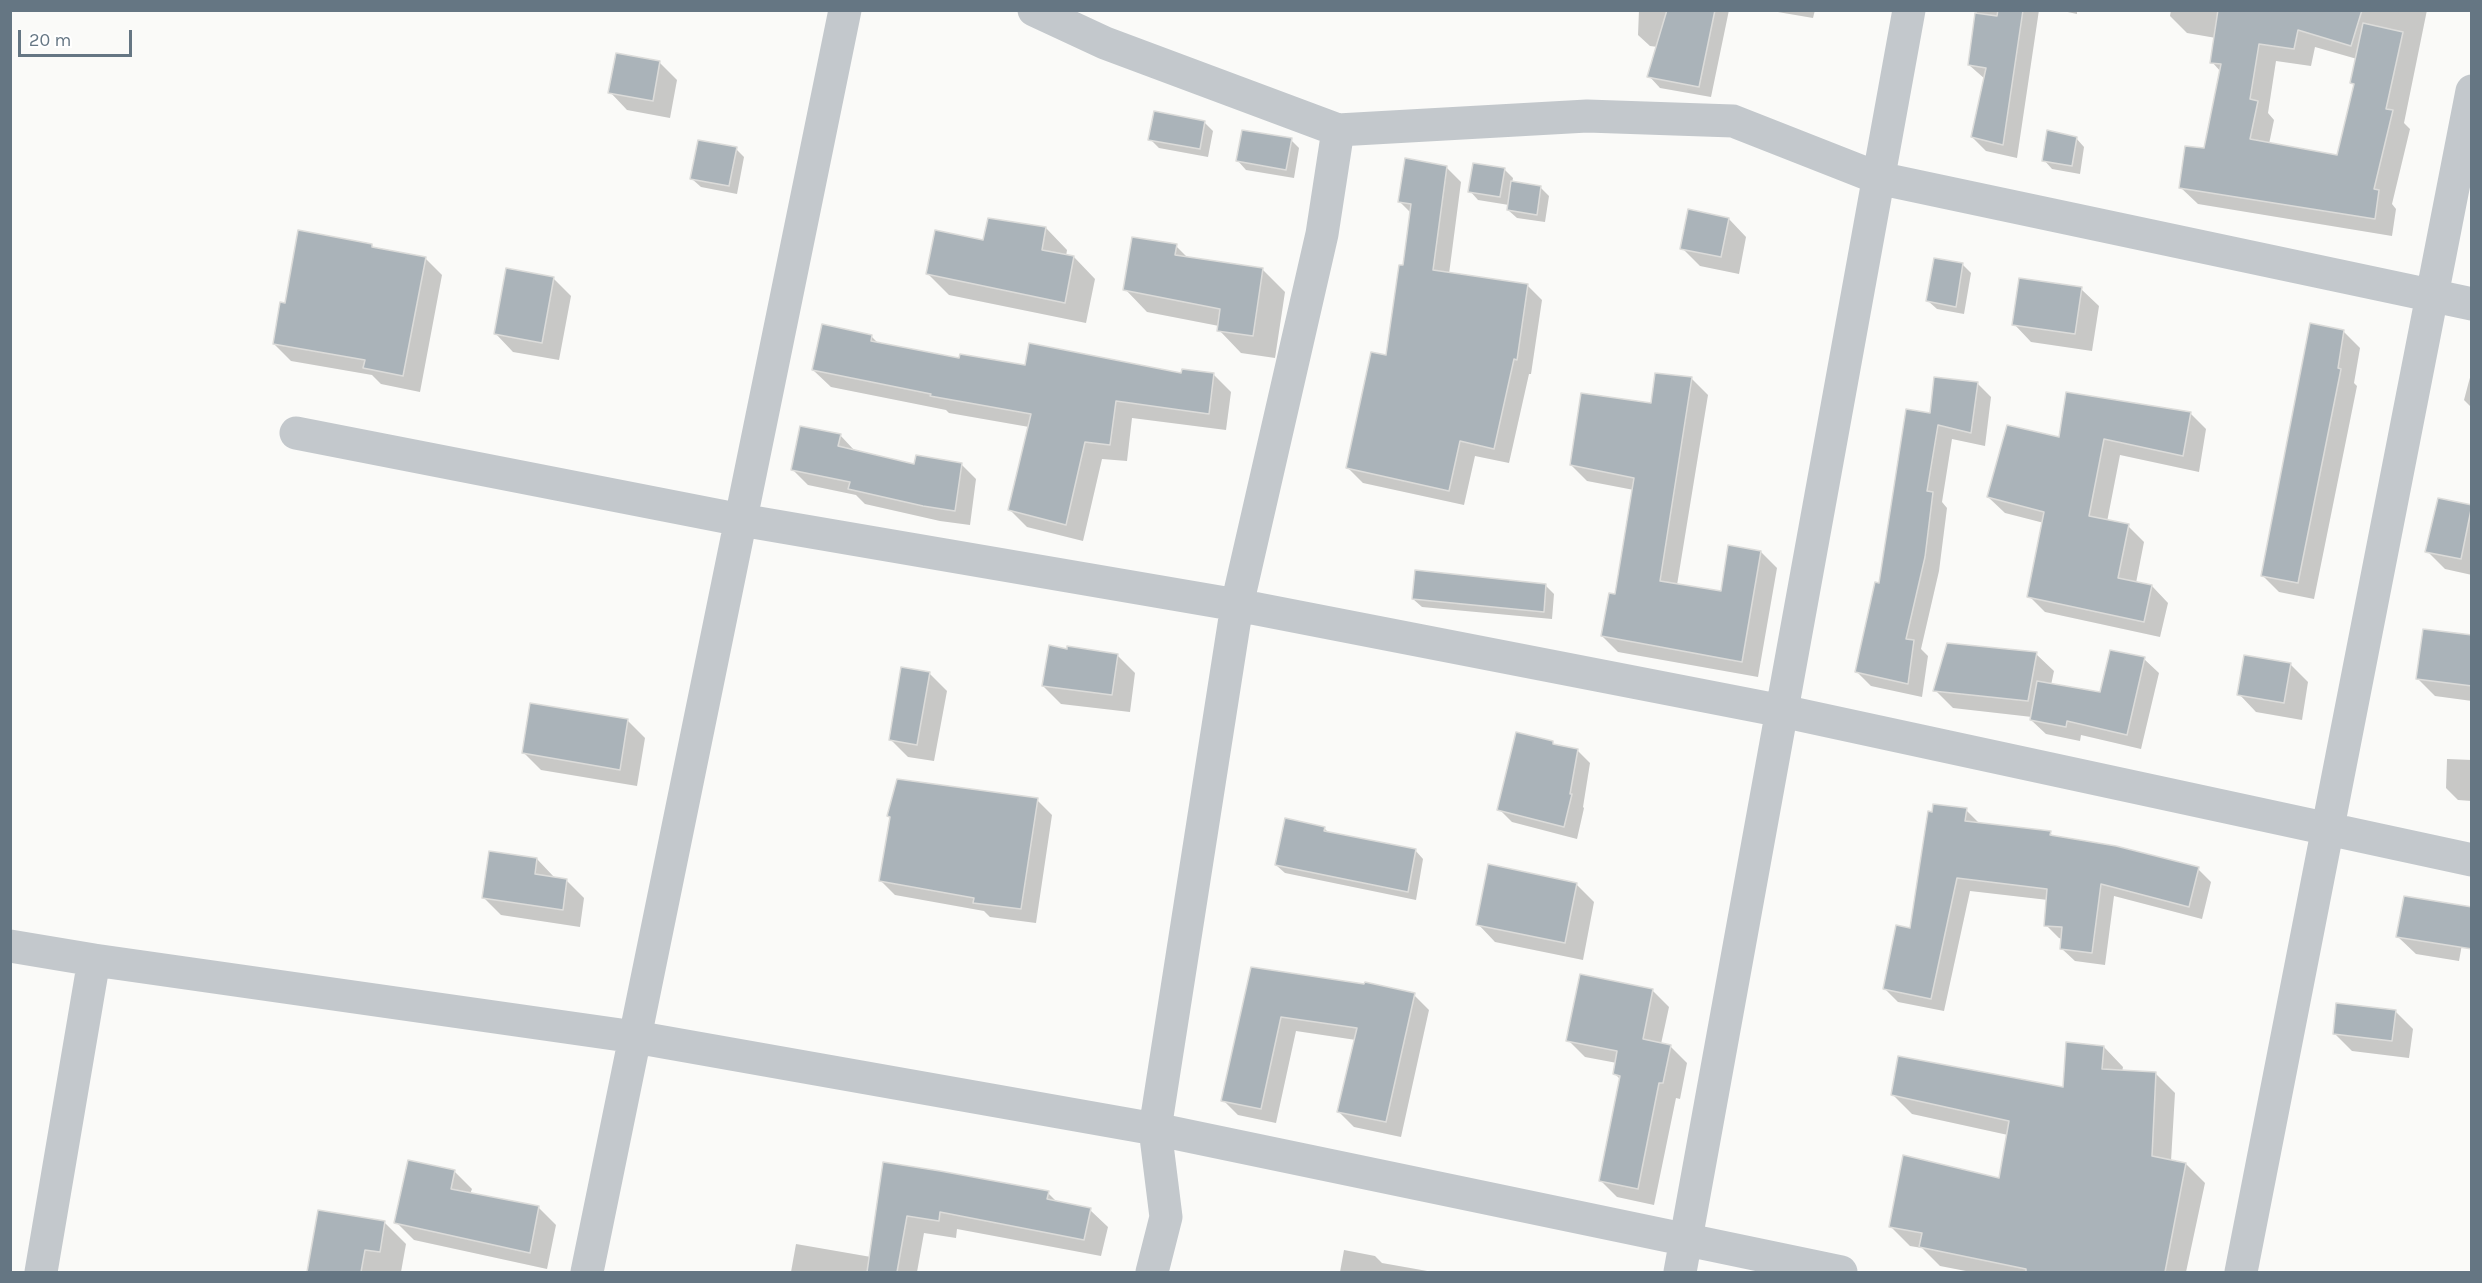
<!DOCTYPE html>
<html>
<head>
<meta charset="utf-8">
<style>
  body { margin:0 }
  #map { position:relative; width:2482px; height:1283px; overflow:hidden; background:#fafaf8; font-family:Karla,sans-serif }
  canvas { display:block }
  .frame { position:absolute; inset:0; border:12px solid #657683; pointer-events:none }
  .scale { position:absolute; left:18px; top:30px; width:114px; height:27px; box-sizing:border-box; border:3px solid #657683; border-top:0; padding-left:8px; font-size:18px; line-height:21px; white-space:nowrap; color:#657683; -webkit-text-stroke:4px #fff; paint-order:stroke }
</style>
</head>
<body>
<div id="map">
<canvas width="2482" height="1283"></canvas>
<div class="frame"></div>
<div class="scale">20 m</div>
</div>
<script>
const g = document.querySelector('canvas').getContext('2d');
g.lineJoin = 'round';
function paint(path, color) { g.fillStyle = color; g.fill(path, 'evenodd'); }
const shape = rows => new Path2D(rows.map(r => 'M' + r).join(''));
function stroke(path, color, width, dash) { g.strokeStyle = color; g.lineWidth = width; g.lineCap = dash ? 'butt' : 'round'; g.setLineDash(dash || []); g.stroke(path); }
const shadow = shape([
  [1639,10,1729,10,1711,97,1660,88,1649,76,1658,47,1650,46,1638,35],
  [1766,10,1815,10,1813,18],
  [1977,10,2039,10,2017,158,1986,151,1972,137,1985,79,1969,65],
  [2058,10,2077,10,2077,14],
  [2171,10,2427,10,2404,123,2410,129,2392,204,2396,209,2392,236,2198,204,2180,187,2205,150,2221,72,2212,62,2216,38,2187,33,2170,16],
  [2315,47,2357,59,2352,82,2355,86,2338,157,2269,144,2274,120,2268,113,2276,61,2311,66],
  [660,63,677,80,670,118,627,110,610,92],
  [1204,122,1213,131,1208,157,1159,148,1150,139],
  [2076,138,2084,147,2080,174,2052,169,2044,160],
  [1291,140,1299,148,1294,178,1246,170,1238,161],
  [736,149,744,157,737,194,701,187,692,179],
  [1446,167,1461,182,1449,274,1527,285,1542,300,1531,374,1529,374,1509,463,1475,456,1464,505,1363,483,1348,468,1387,357,1404,267,1411,213,1399,201],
  [1504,169,1513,178,1512,183,1540,187,1549,196,1545,222,1517,218,1508,210,1509,205,1478,200,1470,191],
  [1729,219,1746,237,1739,274,1700,266,1682,248],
  [1046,228,1067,250,1066,256,1074,257,1095,279,1086,323,949,295,927,273,985,242],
  [371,245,375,249,425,258,442,275,420,392,381,384,372,375,291,361,274,344,286,305],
  [1176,246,1188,258,1263,270,1285,292,1275,358,1241,353,1219,330,1219,326,1147,312,1125,289],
  [1963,265,1971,273,1964,314,1937,309,1928,301],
  [553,278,571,296,559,360,513,352,496,334],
  [2081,289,2099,306,2092,351,2031,342,2014,324],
  [2344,332,2360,348,2354,383,2357,386,2314,599,2279,592,2263,576],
  [872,337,879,344,961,360,1026,366,1214,375,1231,392,1226,430,1132,418,1127,461,1102,459,1083,541,1027,527,1010,510,1029,427,949,413,946,410,831,387,813,370],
  [2472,370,2472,408,2464,400],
  [1692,379,1708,395,1677,585,1722,593,1761,552,1777,568,1758,677,1618,652,1602,636,1616,596,1634,490,1587,481,1571,465],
  [1977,383,1991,397,1985,446,1952,439,1942,502,1947,508,1939,571,1921,649,1928,656,1922,697,1871,686,1857,672,1931,415],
  [2190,413,2206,429,2199,472,2120,455,2107,522,2128,526,2144,542,2136,583,2152,586,2168,603,2160,637,2045,612,2029,596,2044,523,2005,513,1988,497,2061,439],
  [840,435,855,451,915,466,961,464,976,479,970,525,940,521,865,504,856,495,808,485,793,470],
  [2472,507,2472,575,2445,569,2427,551],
  [1546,586,1554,594,1552,619,1422,607,1413,599],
  [2472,637,2472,701,2435,696,2418,679],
  [2036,654,2054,671,2051,685,2102,694,2144,659,2159,673,2141,749,2081,735,2080,741,2046,734,2031,720,2032,717,1953,708,1935,690],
  [1117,655,1135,673,1130,712,1061,704,1043,686],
  [2290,664,2308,682,2302,720,2256,712,2239,694],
  [929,673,947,691,934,761,908,757,890,739],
  [628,721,645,738,637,786,541,770,523,752],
  [1552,743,1556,747,1577,750,1590,763,1583,807,1584,808,1577,839,1512,822,1499,809],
  [2447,759,2472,760,2472,801,2458,800,2446,788],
  [1037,800,1052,815,1036,923,990,917,984,911,895,895,880,880,891,819,889,816],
  [1966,810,1979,823,2050,833,2055,838,2198,869,2211,882,2202,919,2114,896,2105,965,2075,961,2061,948,2062,939,2059,938,2046,925,2048,900,1970,891,1944,1011,1898,1002,1885,989],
  [1324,828,1329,833,1415,850,1423,859,1416,900,1285,873,1276,865],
  [537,859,554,877,567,881,584,898,580,927,501,915,484,898],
  [1576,884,1594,902,1583,960,1495,942,1478,924],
  [2466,922,2459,961,2416,954,2398,937],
  [1252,969,1414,995,1429,1010,1401,1137,1354,1127,1339,1112,1356,1040,1296,1031,1276,1123,1238,1115,1223,1100],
  [1653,991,1669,1007,1661,1044,1670,1046,1687,1063,1680,1099,1676,1098,1654,1205,1617,1197,1601,1181,1621,1080,1615,1074,1617,1063,1585,1057,1568,1040],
  [2395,1011,2413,1029,2409,1058,2352,1051,2334,1033],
  [2104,1047,2123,1067,2122,1072,2155,1073,2175,1093,2171,1161,2186,1164,2205,1183,2186,1272,1971,1272,1940,1266,1922,1248,1910,1246,1891,1227,2000,1179,2008,1135,1912,1114,1892,1094,2064,1089],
  [884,1164,1048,1193,1058,1203,1090,1210,1108,1227,1101,1256,957,1229,956,1238,924,1233,917,1272,791,1272,796,1244,871,1257],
  [454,1171,472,1189,470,1194,538,1207,556,1225,547,1269,414,1240,396,1222],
  [319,1212,384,1222,406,1244,401,1272,309,1272],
  [1344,1250,1375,1256,1382,1263,1433,1272,1340,1272]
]);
const building = shape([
  [1667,10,1715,10,1699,87,1647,77,1667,10],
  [1998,10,2023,10,2003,145,1971,137,1986,68,1968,65,1975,13,1997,16,1998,10],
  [2218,10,2362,10,2351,46,2298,30,2294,49,2259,44,2250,99,2258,101,2250,139,2337,155,2354,84,2350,83,2363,23,2403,32,2386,109,2393,110,2374,189,2379,190,2375,219,2179,188,2185,146,2204,148,2221,64,2210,63,2218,10],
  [616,53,660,61,653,101,608,93,616,53],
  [1154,111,1205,121,1200,149,1148,140,1154,111],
  [1242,130,1292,138,1286,170,1236,161,1242,130],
  [2047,130,2077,137,2072,166,2042,161,2047,130],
  [698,140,737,147,729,186,690,179,698,140],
  [1405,158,1447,166,1433,270,1528,284,1517,360,1514,359,1494,449,1460,441,1449,491,1346,468,1371,352,1386,355,1399,265,1403,265,1411,204,1398,202,1405,158],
  [1473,163,1505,168,1500,197,1468,192,1473,163],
  [1511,181,1541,186,1537,215,1507,210,1511,181],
  [1688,209,1729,218,1721,257,1680,249,1688,209],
  [988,218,1046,227,1042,250,1074,256,1065,303,926,274,935,230,983,240,988,218],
  [298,230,372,244,372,247,426,257,403,376,363,368,365,360,273,344,280,302,285,303,298,230],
  [1132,237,1177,244,1175,255,1263,268,1253,336,1217,331,1220,309,1123,290,1132,237],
  [1934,258,1963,263,1956,307,1926,301,1934,258],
  [506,268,554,277,542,343,494,334,506,268],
  [2019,278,2082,287,2075,334,2012,325,2019,278],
  [2310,323,2344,330,2338,368,2341,369,2298,583,2261,576,2310,323],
  [822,324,872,335,871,341,959,358,960,354,1025,365,1029,343,1181,373,1182,369,1214,373,1209,414,1116,401,1110,445,1085,442,1066,525,1008,510,1031,414,930,396,931,394,812,370,822,324],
  [1655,373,1692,377,1660,581,1721,591,1728,545,1761,551,1742,662,1601,636,1609,593,1615,594,1634,478,1570,465,1581,393,1651,403,1655,373],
  [1934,377,1978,382,1971,433,1938,425,1927,491,1933,492,1925,557,1906,639,1914,640,1908,684,1855,672,1875,582,1879,583,1906,409,1930,413,1934,377],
  [2066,392,2191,412,2183,456,2104,439,2089,516,2129,524,2118,578,2152,585,2144,622,2027,597,2044,512,1987,497,2007,425,2059,437,2066,392],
  [800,426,841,434,838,446,914,464,916,455,962,463,955,511,923,506,848,489,850,482,791,470,800,426],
  [2438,498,2472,505,2461,559,2425,552,2438,498],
  [1415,570,1546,584,1544,612,1412,599,1415,570],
  [2423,629,2472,635,2472,686,2416,679,2423,629],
  [1947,643,2037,652,2028,701,1933,691,1947,643],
  [1049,645,1067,649,1067,646,1118,654,1112,695,1042,686,1049,645],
  [2110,650,2145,657,2127,735,2067,721,2066,727,2030,720,2037,681,2100,692,2110,650],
  [2244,655,2291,663,2284,703,2237,695,2244,655],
  [901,667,930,672,917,745,889,740,901,667],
  [530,703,628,719,620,770,522,753,530,703],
  [1516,732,1553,741,1553,744,1578,749,1570,794,1572,794,1564,827,1497,810,1516,732],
  [897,779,1038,798,1021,909,973,903,974,898,879,881,890,817,887,816,897,779],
  [1933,804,1967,808,1965,821,2051,831,2050,835,2116,846,2199,867,2189,907,2101,884,2092,953,2060,949,2062,927,2044,926,2047,889,1957,878,1931,999,1883,989,1896,925,1910,928,1928,811,1932,812,1933,804],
  [1285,818,1325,827,1324,831,1416,849,1408,892,1275,865,1285,818],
  [489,851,537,858,535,874,567,879,563,910,482,898,489,851],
  [1488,864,1577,883,1565,943,1476,925,1488,864],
  [2404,896,2472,907,2472,949,2396,937,2404,896],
  [1251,967,1364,984,1365,982,1415,993,1386,1122,1337,1112,1357,1028,1281,1017,1261,1109,1221,1101,1251,967],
  [1580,974,1653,989,1643,1039,1671,1045,1663,1083,1659,1083,1638,1189,1599,1181,1620,1076,1613,1074,1617,1051,1566,1041,1580,974],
  [2336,1003,2396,1010,2392,1041,2333,1034,2336,1003],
  [2066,1042,2104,1046,2102,1069,2156,1072,2152,1156,2186,1163,2165,1272,2026,1272,2026,1269,1919,1247,1922,1233,1889,1227,1903,1155,1999,1178,2009,1121,1891,1095,1898,1056,2063,1087,2066,1042],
  [408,1160,455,1170,451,1189,539,1206,530,1253,394,1223,408,1160],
  [883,1162,940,1171,1049,1191,1047,1199,1091,1208,1084,1240,940,1212,939,1221,907,1216,897,1272,867,1272,883,1162],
  [318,1210,385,1221,380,1252,365,1250,361,1272,307,1272,318,1210]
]);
const street = shape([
  [1034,10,1105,43,1338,130,1587,116,1733,121,1878,178,2472,304],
  [296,433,741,520,1237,605,1782,711,2472,860],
  [10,946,94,960,635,1037,1155,1129,1841,1272],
  [41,1272,94,960],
  [587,1272,845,10],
  [1152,1272,1166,1217,1155,1129,1237,605,1322,234,1338,130],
  [1680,1272,1909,10],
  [2241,1272,2472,91]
]);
paint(shadow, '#0003');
paint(building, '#aab3b9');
stroke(building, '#dcdcda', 1.5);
stroke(street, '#c3c8cc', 33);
</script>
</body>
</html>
